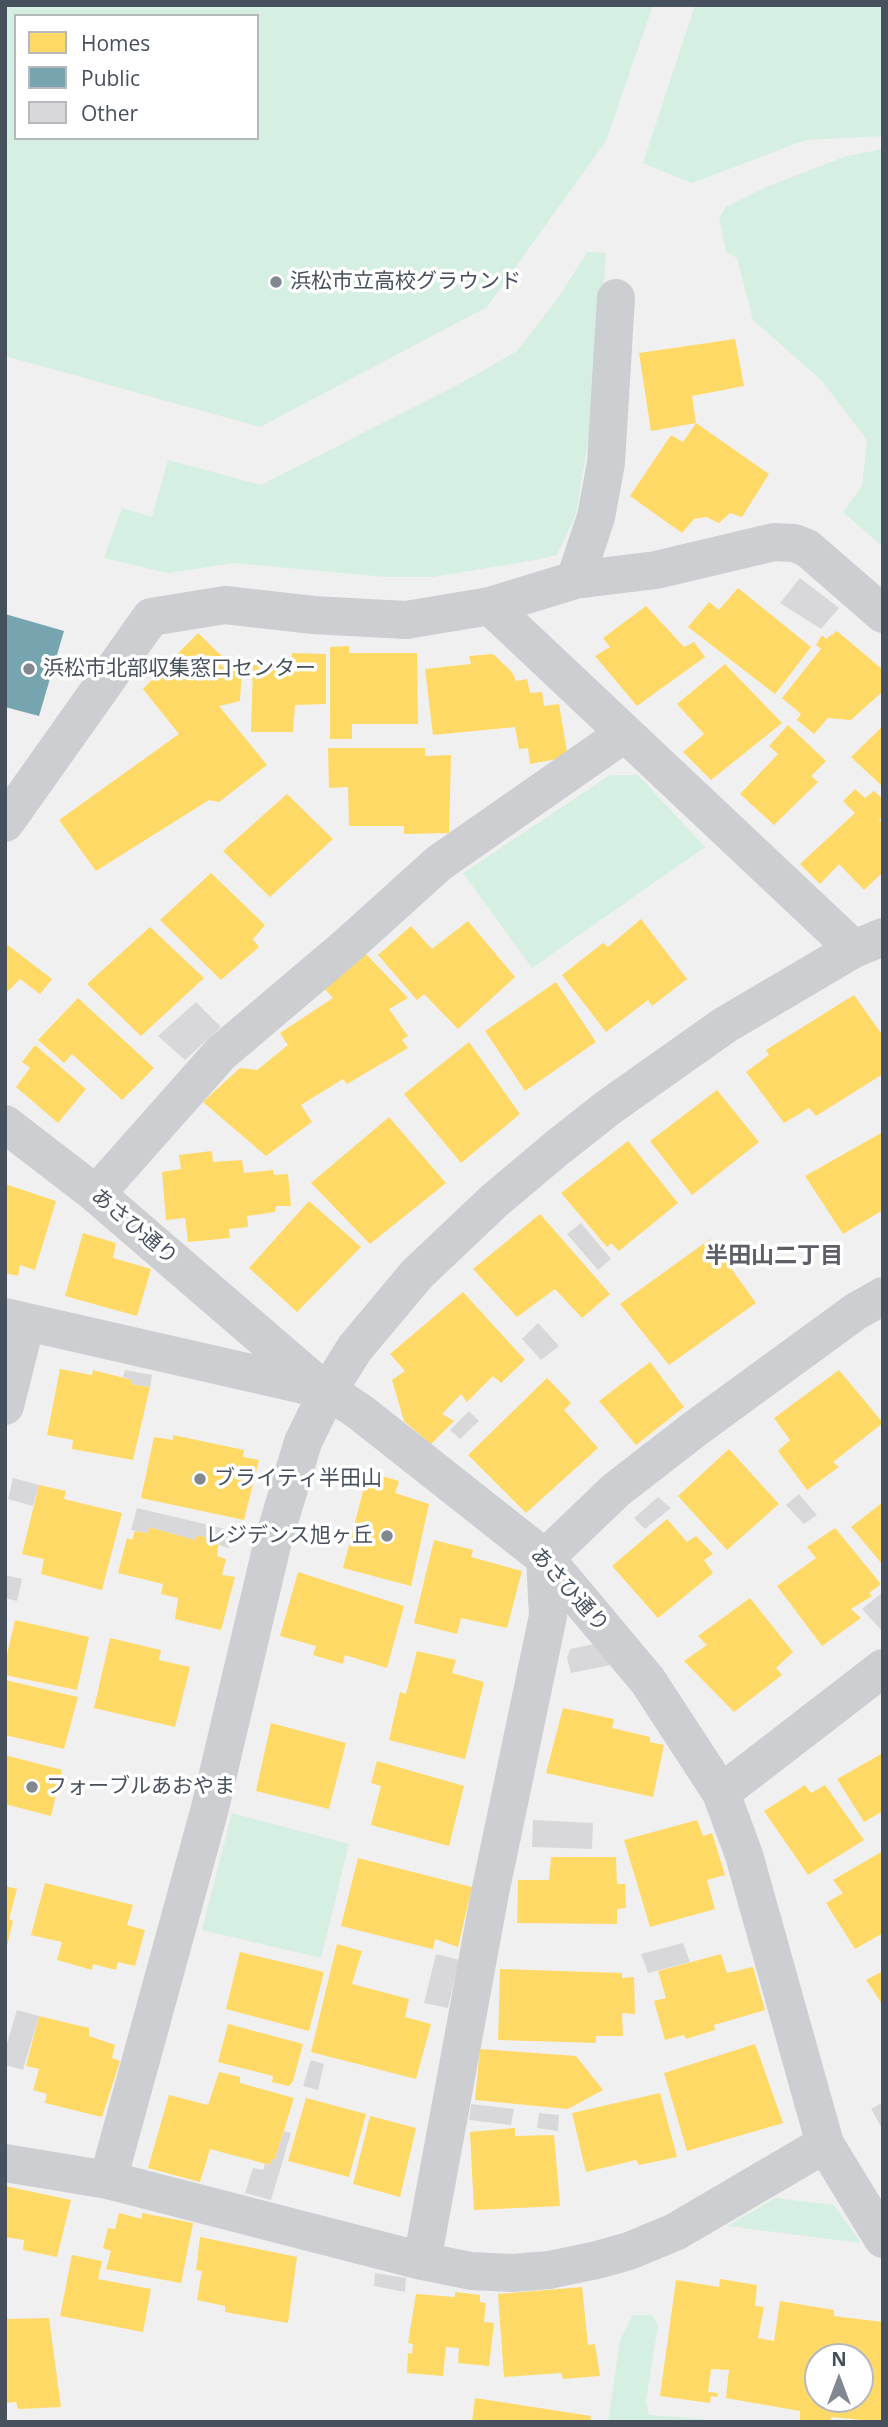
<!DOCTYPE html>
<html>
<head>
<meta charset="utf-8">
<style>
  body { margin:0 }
  #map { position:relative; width:888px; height:2427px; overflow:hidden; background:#f1f0f0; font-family:"Open Sans",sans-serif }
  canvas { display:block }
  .frame { position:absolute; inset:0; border:7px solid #47505d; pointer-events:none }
  .legend { position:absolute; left:14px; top:14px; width:245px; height:126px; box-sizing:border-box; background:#fff; border:2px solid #b5b9be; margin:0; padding:9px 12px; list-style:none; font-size:21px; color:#47505d }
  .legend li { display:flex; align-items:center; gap:14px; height:35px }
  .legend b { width:35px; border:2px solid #b5b9be }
  .north { position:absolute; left:804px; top:2343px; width:70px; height:70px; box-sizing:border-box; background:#fff; border:2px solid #b5b9be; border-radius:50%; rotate:0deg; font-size:19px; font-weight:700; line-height:28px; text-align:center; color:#47505d }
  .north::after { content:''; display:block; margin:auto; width:24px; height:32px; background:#828890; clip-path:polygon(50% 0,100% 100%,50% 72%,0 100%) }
</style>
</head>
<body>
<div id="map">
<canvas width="888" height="2427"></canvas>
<div class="frame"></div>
<ul class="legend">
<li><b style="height:19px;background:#ffd966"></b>Homes</li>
<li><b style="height:19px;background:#76a5af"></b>Public</li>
<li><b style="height:19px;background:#d8d8db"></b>Other</li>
</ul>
<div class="north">N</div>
</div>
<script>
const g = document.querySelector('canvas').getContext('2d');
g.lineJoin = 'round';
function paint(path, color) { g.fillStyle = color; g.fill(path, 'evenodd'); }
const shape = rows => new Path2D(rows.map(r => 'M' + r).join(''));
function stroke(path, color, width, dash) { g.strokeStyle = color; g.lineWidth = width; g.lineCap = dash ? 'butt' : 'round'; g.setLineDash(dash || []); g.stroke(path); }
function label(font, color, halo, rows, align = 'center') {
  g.font = font + ' "Open Sans","Noto Sans JP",sans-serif'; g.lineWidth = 7; g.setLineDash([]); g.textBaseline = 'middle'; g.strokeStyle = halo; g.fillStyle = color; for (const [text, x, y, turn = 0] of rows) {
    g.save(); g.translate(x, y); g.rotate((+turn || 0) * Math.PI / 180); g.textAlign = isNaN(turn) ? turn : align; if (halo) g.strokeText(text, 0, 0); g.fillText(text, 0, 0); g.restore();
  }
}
const green = shape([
  [5,5,653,5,606,141,487,307,260,427,5,356],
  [16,16,257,16,257,138,16,138],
  [695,5,883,5,883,136,805,140,692,183,643,163],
  [883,149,883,547,843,512,862,486,867,440,822,381,753,320,737,258,726,252,719,218,726,207,766,187,847,156],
  [587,252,606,253,601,318,589,436,576,514,557,555,535,560,432,577,386,577,234,563,168,573,104,558,122,508,152,517,168,460,261,485,463,382,517,351,558,298],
  [610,775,638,775,705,847,532,968,463,873],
  [232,1813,349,1844,321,1958,202,1930],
  [775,2198,834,2205,861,2243,727,2226],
  [633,2315,652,2315,658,2325,646,2401,649,2415,703,2419,705,2422,608,2422,620,2340]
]);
const homes = shape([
  [735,339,744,386,692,396,696,423,769,474,742,517,730,513,719,523,706,517,694,519,682,533,630,496,671,435,683,442,696,423,651,431,639,353],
  [738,588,811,647,775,694,688,627,709,602,719,610],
  [646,606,684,647,694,642,705,657,637,706,595,656,610,647,603,638],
  [837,631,883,670,883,691,851,720,828,718,814,734,797,720,801,714,782,698,821,649,816,645,822,635,826,639],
  [198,633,227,661,221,667,242,667,240,701,219,706,267,765,219,802,209,800,96,871,59,820,179,734,143,689],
  [349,646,349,653,417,653,418,724,352,724,352,739,330,739,330,647],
  [292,653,326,654,326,704,295,705,293,732,251,732,253,665,292,665],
  [493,654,512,672,516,681,527,679,530,693,542,692,544,706,559,704,568,757,530,764,528,748,519,749,515,727,433,735,425,669,471,664,469,656],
  [725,664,782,723,711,780,683,752,704,734,677,704],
  [788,725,826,761,811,776,818,782,774,825,740,794,778,754,769,746],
  [883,726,883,787,851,757],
  [328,748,425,748,425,756,451,755,449,833,404,834,404,826,349,826,348,787,329,788],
  [855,789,865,798,874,791,883,799,883,816,879,820,883,823,883,872,864,890,839,864,820,884,800,864,855,813,843,801],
  [287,794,333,839,270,897,223,851],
  [211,873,265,925,253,939,259,947,221,980,160,920],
  [641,919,687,979,652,1006,648,1000,606,1032,562,975,603,943,608,947],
  [468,921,515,977,458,1029,424,994,417,1000,378,955,411,926,432,949],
  [150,927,204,978,141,1036,87,984],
  [5,943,52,979,40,994,20,979,5,994],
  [366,954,408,998,389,1009,408,1036,402,1040,408,1048,347,1084,343,1079,301,1105,312,1122,266,1156,203,1102,240,1068,257,1070,288,1045,280,1033,333,998,324,988],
  [556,982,596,1042,525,1091,485,1031],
  [854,995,883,1036,883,1074,816,1116,809,1108,784,1123,746,1072,769,1055,766,1050],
  [78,998,154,1068,122,1100,72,1054,64,1063,38,1040],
  [469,1042,520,1114,461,1163,404,1094],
  [35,1045,86,1089,58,1123,16,1087,30,1068,22,1062],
  [717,1090,759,1142,692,1195,650,1141],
  [389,1117,446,1183,370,1244,311,1183],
  [883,1132,883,1210,843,1234,805,1176],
  [628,1141,678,1203,619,1251,611,1243,607,1247,561,1193],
  [212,1151,213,1162,242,1160,244,1173,273,1170,274,1175,288,1174,291,1206,276,1206,275,1212,247,1216,248,1227,229,1229,230,1238,188,1242,185,1218,166,1220,162,1172,181,1169,179,1155],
  [5,1184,56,1201,35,1270,20,1265,18,1276,5,1273],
  [309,1201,361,1247,297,1312,249,1268],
  [540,1214,610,1294,582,1318,555,1289,517,1317,473,1269],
  [83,1233,116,1243,113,1258,151,1269,137,1316,65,1296],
  [710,1239,756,1303,669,1365,620,1304],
  [463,1292,525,1360,501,1383,493,1376,467,1402,461,1394,442,1414,454,1421,431,1444,404,1421,392,1380,405,1371,390,1354],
  [650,1362,684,1407,636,1445,599,1401],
  [60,1369,92,1375,93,1370,132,1380,131,1384,150,1387,133,1460,72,1449,73,1440,47,1435],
  [839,1370,883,1423,833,1462,839,1467,807,1490,778,1451,790,1440,774,1418],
  [547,1378,571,1403,564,1410,598,1448,526,1513,468,1455],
  [173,1435,244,1450,243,1457,259,1460,244,1520,141,1498,154,1437,173,1440],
  [729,1449,779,1504,727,1550,678,1496],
  [368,1472,399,1481,395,1493,429,1504,411,1586,343,1568],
  [39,1485,66,1491,64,1499,122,1513,102,1590,41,1574,44,1559,22,1554],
  [883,1502,883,1565,851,1527],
  [667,1519,687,1542,696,1536,713,1554,704,1560,713,1573,658,1618,612,1566],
  [149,1527,195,1540,197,1535,219,1541,217,1556,226,1559,222,1575,235,1577,221,1630,175,1619,178,1598,161,1594,163,1584,118,1573,127,1538,132,1540,135,1531,148,1533],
  [835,1528,881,1584,869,1593,872,1596,851,1609,861,1618,822,1646,777,1586,816,1558,807,1547],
  [434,1540,473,1550,471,1557,522,1571,507,1628,461,1618,457,1634,414,1623],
  [298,1572,404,1606,387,1668,345,1655,343,1664,313,1655,316,1646,280,1636],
  [750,1598,793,1652,776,1668,782,1675,734,1712,684,1661,707,1645,698,1636],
  [15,1620,89,1637,77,1690,5,1675,5,1663],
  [110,1638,161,1650,159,1660,190,1667,175,1727,94,1708],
  [417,1651,456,1660,452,1673,484,1682,465,1759,389,1740,400,1692,406,1694],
  [5,1680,78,1697,64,1749,5,1735],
  [563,1708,614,1719,612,1728,650,1737,650,1742,664,1745,653,1797,546,1773],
  [271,1723,346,1743,329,1809,256,1791],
  [883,1753,883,1811,864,1822,837,1779],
  [5,1755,62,1770,51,1816,5,1804],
  [377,1761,464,1786,449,1846,371,1825,381,1786,371,1783],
  [805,1785,811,1793,825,1785,864,1840,808,1875,764,1811],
  [697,1820,703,1836,712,1833,725,1875,707,1880,715,1909,650,1927,624,1840],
  [883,1851,883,1933,855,1949,826,1903,843,1893,833,1880],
  [551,1857,616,1857,617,1884,625,1884,626,1908,617,1909,617,1924,517,1923,518,1880,549,1880],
  [358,1858,472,1887,458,1947,435,1939,433,1949,341,1926],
  [45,1883,133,1905,127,1925,145,1930,135,1966,118,1962,116,1970,93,1964,92,1970,57,1960,62,1942,31,1935],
  [5,1886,17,1889,9,1919,13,1921,6,1950],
  [337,1944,362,1951,352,1984,409,1999,405,2017,431,2024,416,2079,311,2052],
  [240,1952,324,1972,309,2031,226,2009],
  [721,1954,727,1973,753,1967,765,2010,714,2025,715,2030,686,2039,684,2035,665,2040,654,2001,666,1998,658,1971],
  [500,1969,622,1973,622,1978,634,1977,635,2014,622,2013,623,2036,596,2036,596,2043,498,2040],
  [883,1971,883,2005,866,1980],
  [39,2016,89,2028,89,2036,115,2045,112,2058,120,2061,102,2117,45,2103,47,2094,33,2090,39,2069,26,2066],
  [228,2024,303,2044,293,2081,289,2086,272,2082,273,2076,218,2062],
  [755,2044,783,2123,687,2151,664,2073],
  [480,2049,576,2056,603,2090,568,2109,475,2100],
  [219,2072,240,2077,240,2083,294,2098,275,2159,272,2159,270,2165,210,2149,200,2182,148,2168,169,2095,208,2105],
  [660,2093,677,2157,639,2165,636,2160,586,2172,572,2113],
  [306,2098,366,2114,349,2177,288,2161],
  [370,2116,416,2128,400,2197,353,2184],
  [515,2128,515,2136,554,2135,560,2206,474,2210,470,2132],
  [5,2186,71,2200,57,2257,23,2250,24,2240,5,2237],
  [119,2213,142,2219,142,2213,193,2223,181,2283,106,2269,111,2251,103,2248,108,2228,115,2229],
  [200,2237,297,2257,288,2323,225,2312,225,2306,197,2300,202,2271,196,2270],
  [72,2255,102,2261,98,2279,151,2289,143,2332,60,2316],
  [720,2279,757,2285,755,2306,764,2307,758,2338,774,2341,780,2301,834,2310,834,2316,883,2322,883,2422,831,2417,830,2422,800,2422,800,2411,726,2398,729,2370,711,2369,708,2392,718,2393,717,2397,711,2396,710,2403,660,2396,676,2280,719,2287],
  [818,2357,860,2357,860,2399,818,2399],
  [582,2287,588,2345,595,2344,600,2376,563,2379,561,2373,504,2377,498,2294],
  [455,2292,480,2295,480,2302,486,2303,484,2322,494,2323,489,2366,458,2363,459,2348,446,2347,443,2376,407,2373,408,2353,412,2354,413,2344,408,2343,416,2294,455,2297],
  [49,2318,61,2407,18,2409,16,2402,5,2403,5,2319],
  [475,2398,591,2416,590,2422,472,2422]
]);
const public = shape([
  [5,614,64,631,39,716,5,707]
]);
const building = shape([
  [800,578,839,608,821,629,780,603],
  [196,1002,221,1027,185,1060,158,1036],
  [581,1223,611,1259,598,1270,567,1234],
  [538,1323,559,1346,541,1360,522,1339],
  [125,1370,152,1375,150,1387,131,1384,132,1380,123,1377],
  [469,1411,479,1421,460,1439,450,1430],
  [13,1478,39,1485,33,1506,8,1499],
  [799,1494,817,1515,804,1524,786,1505],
  [658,1497,671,1508,645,1529,634,1518],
  [137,1508,234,1531,229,1548,219,1545,219,1541,197,1535,195,1540,149,1527,148,1533,131,1530],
  [5,1575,22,1579,17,1601,5,1598],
  [883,1592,883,1628,881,1630,862,1609],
  [599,1643,616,1664,571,1673,567,1658,570,1649],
  [533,1820,593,1823,592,1849,532,1847],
  [683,1943,690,1962,648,1973,641,1954],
  [436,1954,459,1960,448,2008,424,2003],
  [17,2010,39,2016,23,2070,5,2065,5,2050],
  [311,2060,324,2064,318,2090,303,2086],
  [883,2102,883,2130,871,2109],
  [471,2104,514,2109,511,2125,469,2120],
  [539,2113,559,2115,558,2131,537,2128],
  [284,2131,291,2133,271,2200,245,2193,253,2168,263,2170,265,2164,270,2165,272,2159,275,2159],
  [375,2273,406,2278,405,2292,374,2286]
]);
const minor = shape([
  [575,580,596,517,606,463,616,298],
  [490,606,854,949],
  [5,823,151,617,225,605,313,615,406,620,490,606,575,580,656,570,774,542,794,543,807,548,883,614],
  [5,1124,96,1194,312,1380,360,1412,545,1558,648,1681,721,1793,744,1855,825,2144,883,2239],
  [96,1194,221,1053,346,947,439,863,624,734],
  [5,1317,321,1389],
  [5,1406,26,1322],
  [721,1793,883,1668],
  [5,2163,108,2180,422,2261,471,2271,512,2273,549,2270,597,2260,629,2251,675,2232,825,2144],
  [108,2180,210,1808,272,1545,303,1442,328,1391,355,1348,417,1274,494,1201,557,1148,609,1107,725,1025,854,949,883,937],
  [422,2261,490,1893,548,1616,545,1558,616,1490,696,1428,855,1312,883,1296]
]);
const markers = [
  [276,282,7,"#828890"],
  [29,669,7,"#828890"],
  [200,1479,7,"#828890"],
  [387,1536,7,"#828890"],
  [32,1787,7,"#828890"]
];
const poiNames = [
  ["浜松市立高校グラウンド",290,282],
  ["浜松市北部収集窓口センター",43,669],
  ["ブライティ半田山",214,1479],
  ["レジデンス旭ヶ丘",373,1536,"right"],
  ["フォーブルあおやま",46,1787]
];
const streetNames = [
  ["あさひ通り",134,1227,40],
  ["あさひ通り",569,1590,48]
];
const neighbourhoodNames = [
  ["半田山二丁目",774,1256]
];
paint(green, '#d5efe2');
paint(homes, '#ffd966');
paint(public, '#76a5af');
paint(building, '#d8d8db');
stroke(minor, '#ccced1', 38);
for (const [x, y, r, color] of markers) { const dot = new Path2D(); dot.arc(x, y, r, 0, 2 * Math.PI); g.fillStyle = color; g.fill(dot); stroke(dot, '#fff', 2.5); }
label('21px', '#47505d', '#fff', poiNames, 'left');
label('21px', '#47505d', '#fff', streetNames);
label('bold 23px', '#5c5f65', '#fff', neighbourhoodNames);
</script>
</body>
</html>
